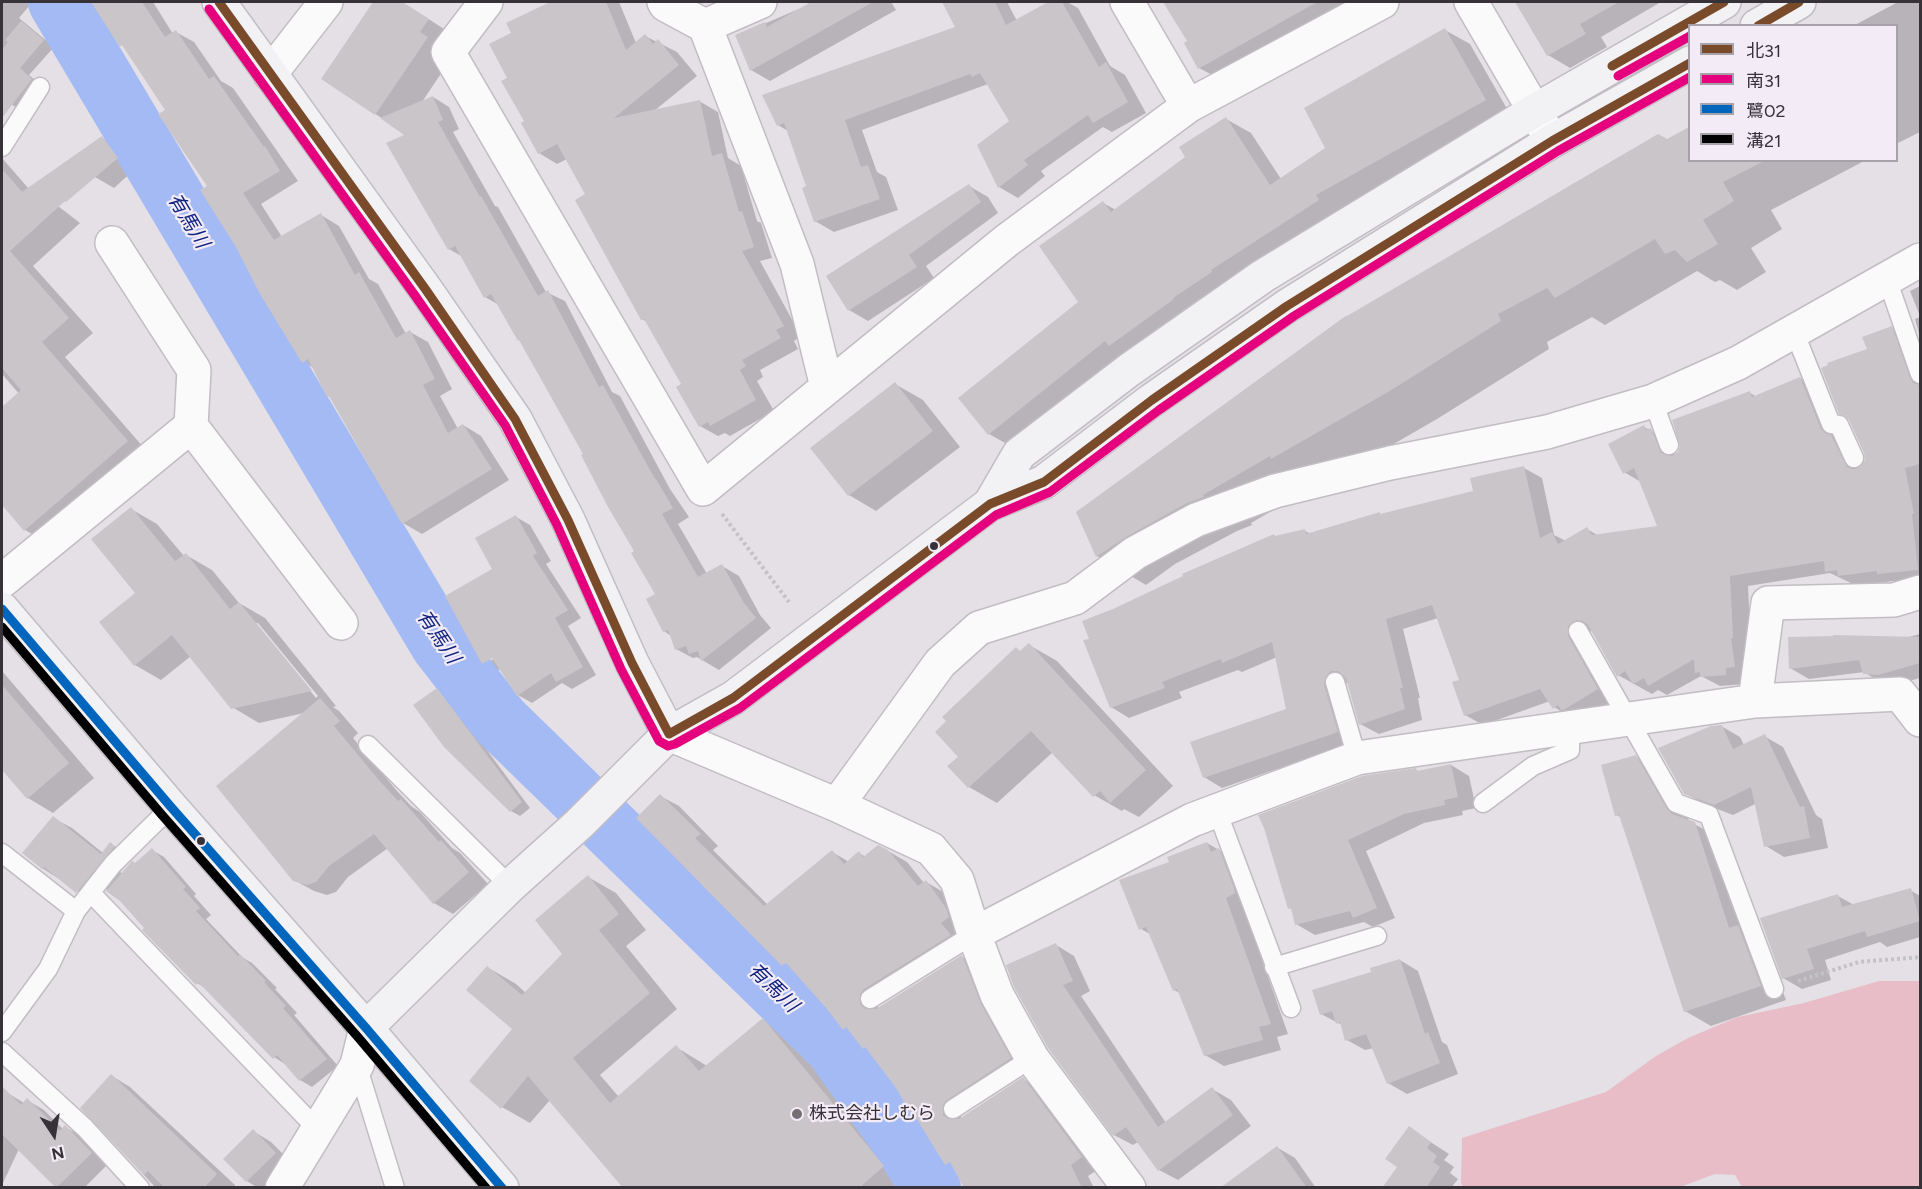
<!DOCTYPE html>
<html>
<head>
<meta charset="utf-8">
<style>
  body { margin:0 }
  #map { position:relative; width:1922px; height:1189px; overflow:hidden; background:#e5e0e6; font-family:Figtree,"Noto Sans JP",sans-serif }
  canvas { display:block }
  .frame { position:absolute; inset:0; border:3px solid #363237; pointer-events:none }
  .legend { position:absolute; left:1688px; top:24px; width:210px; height:138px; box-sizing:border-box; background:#f3ebf6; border:2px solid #a7a1aa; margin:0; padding:8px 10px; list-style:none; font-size:18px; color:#363237 }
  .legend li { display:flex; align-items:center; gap:12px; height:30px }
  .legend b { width:30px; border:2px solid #a7a1aa }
  .north { position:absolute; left:24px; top:1105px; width:60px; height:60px; -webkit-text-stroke:4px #f3ebf6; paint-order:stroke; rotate:168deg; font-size:16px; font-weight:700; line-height:24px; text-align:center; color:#363237 }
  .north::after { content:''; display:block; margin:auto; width:21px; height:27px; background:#363237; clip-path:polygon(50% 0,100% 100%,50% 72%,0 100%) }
</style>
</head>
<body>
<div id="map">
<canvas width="1922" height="1189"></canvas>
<div class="frame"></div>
<ul class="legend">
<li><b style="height:8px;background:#7a4b2a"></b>北31</li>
<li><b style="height:8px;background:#e5007d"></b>南31</li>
<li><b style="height:8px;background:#0065bd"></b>鷺02</li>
<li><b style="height:8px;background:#000"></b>溝21</li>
</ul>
<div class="north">N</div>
</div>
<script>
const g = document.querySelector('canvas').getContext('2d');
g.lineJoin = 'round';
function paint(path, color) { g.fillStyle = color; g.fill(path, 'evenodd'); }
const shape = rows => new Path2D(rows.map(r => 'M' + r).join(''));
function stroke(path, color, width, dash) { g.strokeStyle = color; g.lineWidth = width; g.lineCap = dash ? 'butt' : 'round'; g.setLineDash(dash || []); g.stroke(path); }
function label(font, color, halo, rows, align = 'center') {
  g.font = font + ' Figtree,"Noto Sans JP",sans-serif'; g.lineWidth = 4.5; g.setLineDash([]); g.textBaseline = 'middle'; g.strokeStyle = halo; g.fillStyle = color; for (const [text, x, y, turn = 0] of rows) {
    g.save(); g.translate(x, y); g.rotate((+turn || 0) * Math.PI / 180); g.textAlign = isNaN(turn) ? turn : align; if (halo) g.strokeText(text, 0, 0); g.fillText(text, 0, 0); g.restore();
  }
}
const green = shape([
  [1879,981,1920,981,1920,1187,1742,1187,1735,1175,1715,1174,1680,1187,1463,1187,1461,1183,1462,1138,1606,1092,1656,1056,1688,1038,1738,1017,1804,1003]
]);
const shadow = shape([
  [2,2,26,2,30,5,19,18,54,47,29,75,42,86,22,112,2,97],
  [99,2,153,2,173,34,176,32,194,42,221,81,233,88,298,181,261,204,282,237,321,215,339,226,369,279,378,284,406,334,410,332,428,342,452,389,440,396,458,429,463,425,481,436,509,480,422,534,403,523,332,398,328,396,314,368,303,362,210,186,167,110,149,74],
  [375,2,402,2,455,36,454,54,422,102,433,97,449,107,459,129,453,132,495,206,498,207,546,292,565,301,612,392,620,396,670,489,689,517,678,524,707,574,722,566,739,576,760,615,771,628,719,670,697,657,693,658,676,649,671,636,664,631,657,595,585,454,522,342,519,340,499,305,485,297,463,257,449,249,388,144,407,135,323,79],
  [553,2,619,2,636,43,645,36,677,52,697,76,654,111,699,101,718,112,728,158,741,166,757,221,761,223,772,258,760,261,801,336,794,341,798,349,760,370,763,377,757,381,774,411,730,436,725,433,718,436,700,426,683,384,647,322,642,319,587,195,567,159,557,164,539,153,526,122,509,78,513,33,508,24],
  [815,2,891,2,896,10,770,81,751,70,736,36],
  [945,2,1007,2,1017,21,1051,2,1067,2,1078,8,1110,66,1125,75,1146,113,1112,132,1103,127,1041,171,1045,176,1018,198,999,187,979,146,1010,121,988,84,862,130,877,172,886,177,898,210,834,232,815,221,808,187,788,131,778,125,957,28],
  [1165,2,1354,2,1218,78,1199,68,1189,42],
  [1517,2,1661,2,1601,37,1607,47,1570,68,1548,55],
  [1898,2,1920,2,1920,132,1896,144,1896,26,1853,26],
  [1445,30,1470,44,1510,114,1014,448,989,434,1080,303,1103,203,1116,210,1187,158,1226,119,1251,133,1281,179,1327,149],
  [1690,129,1690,160,1866,160,1771,210,1782,229,1751,248,1766,272,1737,290,1720,280,1715,282,1697,271,1605,325,1592,317,1547,342,1549,349,1437,419,1321,486,1318,484,1251,523,1252,525,1237,531,1175,564,1146,585,1097,556,1077,513,1667,141],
  [102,138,121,149,135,169,114,188,95,177],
  [2,158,29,189,54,203,80,223,33,266,93,333,65,357,151,456,50,544,25,530,2,502,2,410,14,399,33,410,2,374,2,221,5,218,2,216],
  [969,186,988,197,998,213,926,266,934,278,868,321,849,310],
  [1920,286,1920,316,1910,291],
  [1920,317,1920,337,1915,319],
  [1891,328,1909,338,1920,370,1920,581,1897,583,1893,581,1857,586,1830,573,1748,586,1751,647,1744,684,1720,686,1701,676,1667,695,1658,690,1652,694,1618,675,1592,630,1586,636,1615,699,1584,719,1572,718,1554,707,1550,701,1483,725,1465,715,1461,680,1438,618,1403,629,1420,698,1418,698,1422,720,1379,734,1360,724,1348,682,1344,685,1355,742,1222,788,1204,777,1288,710,1277,657,1242,672,1238,670,1179,692,1182,698,1129,718,1111,707,1277,537,1305,531,1311,534,1380,514,1382,515,1475,492,1524,468,1542,478,1554,535,1566,541,1587,529,1599,536,1659,527,1641,482,1624,472,1644,427,1669,440,1675,455,1750,393,1757,397,1800,378,1818,389,1860,469,1867,460,1869,350],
  [895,384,923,400,960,447,876,511,849,495],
  [131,509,157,524,184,556,186,555,212,570,239,603,265,618,336,706,333,707,339,711,358,733,353,738,397,791,411,806,420,812,452,848,460,853,488,884,453,914,434,903,388,848,348,877,336,892,327,895,314,891,294,880,304,713,259,723,232,707,191,656,161,680,135,665,137,593],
  [254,623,258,623,318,696,316,698],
  [516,517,530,525,551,561,546,564,581,618,568,626,596,675,572,689,562,683,532,703,518,695,500,669,497,671,483,663],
  [499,656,488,662,488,659],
  [1920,634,1920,678,1898,684,1883,684,1864,672,1809,679,1790,668],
  [1029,645,1057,661,1173,786,1139,817,1124,809,1122,811,1094,795,1053,752,997,803,969,787,950,766,960,757,1022,652],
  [2,671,94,778,53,813,28,798,3,770,2,772],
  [438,689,446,695,530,808,520,816,511,811],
  [1721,726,1740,737,1744,745,1764,736,1783,747,1816,815,1822,819,1828,848,1784,857,1766,846,1757,803,1733,815,1704,804,1685,793],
  [1636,757,1662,772,1690,822,1721,838,1764,942,1786,1000,1711,1026,1685,1011,1622,818,1616,815],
  [1451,765,1469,776,1476,808,1462,811,1463,815,1424,823,1366,851,1395,918,1373,927,1364,922,1315,935,1296,924,1292,909,1289,908,1265,827,1416,770,1420,772],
  [660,796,679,806,718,846,713,850,768,905,832,852,849,862,859,853,866,857,888,851,907,862,924,883,926,882,945,893,967,928,883,1000,878,1005,878,1009,962,957,980,967,1029,1069,966,1110,961,1115,961,1119,1023,1079,1042,1090,1100,1168,1088,1176,1094,1188,965,1188,956,1169,946,1164,916,1115,913,1113,897,1087,872,1053,864,1048,853,1034,844,1029,798,974,783,965,638,818],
  [53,818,72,828,103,853,111,844,129,855,133,858,120,872,123,874,152,850,164,857,196,894,194,896,211,915,206,919,242,957,252,963,277,988,275,989,297,1013,294,1015,338,1066,312,1087,300,1080,285,1064,274,1057,207,989,197,983,121,900,106,889,95,902,42,868],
  [1207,843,1238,861,1253,904,1244,908,1288,1034,1277,1037,1281,1050,1224,1066,1205,1055,1180,993,1174,990,1150,934,1141,929,1171,862],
  [588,877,616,893,646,930,626,946,677,1009,600,1075,619,1097,676,1047,707,1066,763,1020,791,1036,911,1183,906,1188,625,1188,550,1100,530,1123,502,1107,514,1029,487,967,516,984,526,993,564,954],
  [1910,890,1920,896,1920,937,1887,947,1880,942,1825,960,1831,980,1802,989,1783,978,1838,896,1854,905],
  [1056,945,1074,956,1090,991,1081,996,1166,1123,1212,1089,1231,1100,1251,1126,1178,1180,1159,1170,1138,1142,1133,1145,1114,1135,1049,1047],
  [1400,960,1418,971,1442,1042,1447,1045,1458,1074,1407,1094,1388,1083,1374,1048,1365,1050,1347,1040,1342,1025,1321,1014,1373,973],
  [112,1076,130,1087,235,1185,233,1188,156,1188,82,1108],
  [3,1090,24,1103,27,1100,44,1110,63,1129,65,1127,83,1137,109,1163,84,1188,57,1188,19,1149,2,1185,2,1092],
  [1409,1128,1449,1154,1444,1160,1454,1167,1450,1173,1458,1179,1451,1188,1384,1188,1399,1166],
  [253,1131,271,1142,293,1164,270,1188,258,1188,247,1181],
  [1278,1148,1295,1158,1316,1188,1222,1188]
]);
const river = shape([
  [58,2,440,644,500,721,834,1046,900,1138,931,1188]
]);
const building = shape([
  [91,2,142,2,165,37,176,30,209,79,214,76,264,147,265,146,280,171,243,193,274,240,321,213,355,275,359,272,396,338,410,330,435,379,423,385,448,433,463,424,492,469,402,524,329,396,327,397,308,359,302,363,260,294,236,247,200,190,207,186,158,114,165,110,122,45,120,47],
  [373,2,402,2,429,19,420,32,428,37,375,115,321,79],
  [550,2,606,2,626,50,645,34,653,44,658,39,679,65,614,118,700,100,712,156,722,153,739,212,742,211,754,247,742,251,784,326,776,330,781,338,742,360,746,366,740,370,756,400,710,426,708,422,699,427,676,387,681,384,644,319,641,320,575,200,585,194,557,144,538,154,521,123,524,121,501,81,507,78,489,44,511,33,506,23],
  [811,2,873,2,750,71,735,35,765,22,767,27],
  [942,2,995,2,1006,25,1048,2,1062,2,1099,67,1106,62,1128,102,1093,123,1088,115,1024,160,1028,165,998,188,977,145,1009,121,980,73,972,77,970,74,845,120,861,167,868,165,880,199,814,222,802,188,806,186,784,123,777,126,762,95,955,27],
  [1163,2,1317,2,1198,69,1184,43,1187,41],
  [1515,2,1619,2,1580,24,1586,34,1547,56],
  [21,21,44,40,20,68,32,79,2,118,2,50,8,42,5,40],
  [1445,28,1486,100,1316,195,1319,200,1211,270,1212,272,1173,298,1174,299,1109,346,1105,341,988,435,958,398,1078,302,1039,246,1103,201,1111,212,1185,157,1179,147,1226,117,1270,185,1325,148,1304,108],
  [433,96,443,120,438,122,480,197,481,196,538,296,548,290,599,387,603,385,655,479,656,479,673,508,662,514,698,577,722,564,744,603,756,618,701,661,698,651,689,654,686,646,675,650,668,630,663,632,646,599,655,594,631,553,634,551,608,507,581,455,583,454,519,340,518,341,491,294,484,298,455,246,448,250,386,143,404,135,380,118],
  [1689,127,1689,160,1766,160,1723,182,1734,201,1703,220,1718,244,1687,262,1675,250,1665,254,1655,239,1555,298,1547,288,1498,314,1501,321,1388,392,1271,459,1270,456,1203,495,1204,497,1187,503,1126,537,1096,557,1076,512,1347,315,1347,316,1658,134,1667,139],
  [102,136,118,158,66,202,65,201,10,251,69,318,42,342,128,441,24,531,2,505,2,407,21,390,2,368,2,169,22,192],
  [969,184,981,202,909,255,917,267,848,311,826,276],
  [1892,326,1910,378,1913,383,1920,385,1920,464,1905,468,1914,514,1912,514,1918,570,1877,574,1877,571,1838,576,1837,570,1825,572,1824,561,1730,576,1733,638,1731,638,1735,667,1726,668,1726,675,1700,677,1700,672,1695,673,1694,659,1648,686,1644,678,1633,684,1625,671,1617,677,1588,625,1583,621,1577,620,1568,626,1568,636,1598,689,1565,709,1561,710,1558,705,1553,709,1540,689,1464,716,1452,682,1459,680,1432,605,1386,619,1403,688,1400,688,1405,709,1359,725,1346,678,1338,671,1331,671,1327,675,1324,685,1338,732,1203,778,1190,742,1286,709,1272,642,1222,663,1221,659,1162,682,1165,688,1110,708,1083,640,1089,639,1082,621,1113,609,1183,576,1182,574,1274,534,1275,536,1305,529,1306,534,1380,512,1380,514,1473,491,1470,478,1524,466,1540,538,1552,532,1558,544,1587,527,1592,535,1657,526,1634,468,1623,474,1608,444,1644,425,1646,430,1651,428,1661,453,1672,456,1678,452,1680,446,1672,420,1750,391,1752,397,1800,377,1821,429,1825,433,1831,435,1847,467,1852,469,1859,468,1865,460,1864,453,1849,420,1845,416,1839,414,1821,368,1828,365,1827,363,1867,349,1862,337],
  [895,382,933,431,848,496,810,448],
  [131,507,175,561,186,553,230,609,239,602,312,691,231,709,172,635,134,666,99,622,135,593,91,539],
  [516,515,537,553,533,556,568,610,555,618,583,667,556,682,551,673,517,696,492,658,482,664,445,596,492,569,475,538],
  [1833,635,1920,637,1920,663,1878,675,1863,674,1859,660,1789,669,1788,637,1833,636],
  [1029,643,1146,770,1110,803,1100,791,1093,797,1031,731,968,788,947,766,958,757,935,732,946,721,942,717,1016,647,1020,651],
  [2,685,69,763,27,799,2,770],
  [437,688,522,802,510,812,444,747,413,705],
  [320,698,340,721,334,726,378,779,398,801,401,799,439,842,441,840,469,872,433,904,374,834,329,866,316,882,307,885,293,881,216,786],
  [1722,725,1733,749,1765,734,1800,807,1804,806,1810,838,1764,847,1751,787,1714,805,1684,794,1658,748,1711,726],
  [1636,755,1667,809,1672,814,1695,822,1729,928,1738,925,1761,986,1684,1012,1619,815,1615,816,1601,765],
  [1451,764,1458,797,1444,800,1445,805,1404,814,1348,840,1377,908,1353,918,1350,911,1295,925,1291,908,1288,909,1264,828,1258,815,1362,776,1416,768,1417,771],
  [660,794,701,834,695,838,764,906,832,850,844,864,859,851,863,857,878,845,888,850,918,886,926,880,946,908,949,917,941,923,951,935,864,989,860,994,860,1004,865,1009,876,1009,962,955,981,1004,1011,1058,947,1100,943,1104,943,1115,948,1119,959,1119,1023,1077,1082,1157,1071,1165,1082,1188,964,1188,950,1162,945,1165,913,1113,911,1114,896,1088,865,1047,863,1049,846,1027,843,1030,827,1009,786,963,782,966,636,818],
  [53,816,101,854,110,842,115,846,76,893,44,867,42,869,22,853],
  [1207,842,1211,852,1219,848,1234,888,1235,893,1226,898,1271,1024,1259,1027,1263,1040,1204,1056,1177,989,1173,991,1146,927,1139,930,1119,880,1169,862,1167,857],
  [152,848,186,887,183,889,200,908,196,911,238,956,240,954,266,981,264,982,286,1006,283,1008,327,1059,299,1081,277,1055,273,1059,198,982,196,985,142,930,144,928,120,901,106,891,132,861,135,863],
  [588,875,619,914,599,930,650,993,573,1058,610,1103,676,1045,699,1071,763,1018,884,1166,859,1188,623,1188,528,1076,501,1109,469,1081,512,1029,466,990,487,966,522,995,562,954,535,920],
  [1911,888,1920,921,1867,937,1865,931,1807,949,1814,969,1782,979,1760,918,1838,894,1842,907],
  [1056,943,1073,981,1063,985,1158,1127,1212,1087,1233,1115,1158,1171,1126,1127,1113,1136,1048,1048,1014,987,1006,965],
  [1400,959,1425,1034,1428,1032,1440,1063,1387,1084,1366,1034,1345,1041,1340,1022,1336,1024,1332,1011,1320,1015,1312,990,1371,972,1370,968],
  [111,1074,217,1174,204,1188,165,1188,148,1171,144,1175,80,1108],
  [2,1086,21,1105,27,1098,60,1131,65,1125,92,1153,56,1188,2,1134],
  [1409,1126,1431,1142,1427,1148,1437,1156,1433,1162,1440,1167,1426,1188,1382,1188,1397,1167,1385,1159],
  [253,1129,276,1153,246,1182,223,1159],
  [1277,1146,1307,1188,1220,1188]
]);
const path = shape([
  [722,514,789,602],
  [1798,981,1859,962,1920,957]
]);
const lane = shape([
  [2,147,40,87],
  [1887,279,1920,374],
  [1794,331,1831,424,1839,425,1854,458],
  [1653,401,1669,445],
  [1578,631,1676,803,1709,815,1774,989],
  [1335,682,1357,758],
  [368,745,510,886],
  [1483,803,1533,766,1570,750,1570,727],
  [1217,811,1291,1008],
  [2,853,76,911],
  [91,893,318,1130],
  [1274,967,1377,936],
  [870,999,974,934],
  [2,1032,48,969,76,911,113,864,171,807],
  [2,1052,85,1128,140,1188],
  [357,1065,395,1188],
  [953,1109,1032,1058]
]);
const street = shape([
  [486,2,448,52,703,489,1006,241,1188,106,1382,2],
  [664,2,666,5,705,26,797,264,827,387],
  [1127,2,1188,106],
  [1471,2,1552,141],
  [705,26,760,2],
  [270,74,326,2],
  [112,243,194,370,191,426,341,623],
  [2,581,191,426],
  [1755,701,1900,694,1920,720],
  [669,734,837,805,931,849,957,880,974,934,997,995,1032,1058,1129,1188],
  [837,805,940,663,979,628,1075,598,1135,553,1196,520,1275,491,1390,463,1547,432,1653,401,1738,363,1920,260],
  [974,934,1192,820,1357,758,1755,701,1768,603,1894,600,1920,592],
  [282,1188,357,1065,366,1028]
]);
const secondary = shape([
  [219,2,426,290,515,419,568,520,632,663,669,734],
  [1757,26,1799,2],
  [990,504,1019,454,1129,370,1263,276,1534,111,1724,2],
  [2,609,171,807,366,1028,502,1188],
  [366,1028,510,886,579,824,669,734,733,698,990,504,1044,482,1152,400,1287,306,1552,141,1690,63]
]);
const bus1 = shape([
  [219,2,426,290,515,419,568,520,632,663,669,734,733,698,990,504,1044,482,1152,400,1287,306,1552,141,1690,63],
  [1758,26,1799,2],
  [1612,66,1724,2]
]);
const bus2 = shape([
  [209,9,416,297,505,425,557,525,621,669,659,741,668,746,675,744,740,708,996,515,1050,492,1159,410,1294,316,1558,151,1690,77],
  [1618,76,1690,36]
]);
const bus3 = shape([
  [2,609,171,807,366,1028,502,1188]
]);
const bus4 = shape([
  [2,627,162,815,357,1036,486,1188]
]);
const markers = [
  [934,546,5,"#363237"],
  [201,841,5,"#363237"],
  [797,1114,6,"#736f74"]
];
const poiNames = [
  ["株式会社しむら",809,1114]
];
const waterNames = [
  ["有馬川",188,221,59],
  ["有馬川",438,637,56],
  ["有馬川",773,988,44]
];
paint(green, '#e8bdc7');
paint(shadow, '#0003');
stroke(river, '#a3baf5', 60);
paint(building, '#cac5c9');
stroke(lane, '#c1bdc2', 21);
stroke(street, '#c1bdc2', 36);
stroke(secondary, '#c1bdc2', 36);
stroke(path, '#c3c2c4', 4, [3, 3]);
stroke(lane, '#fbfafb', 18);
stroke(street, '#fbfafb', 33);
stroke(secondary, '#f2f1f4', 33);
stroke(bus1, '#7a4b2a', 9);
stroke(bus2, '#e5007d', 9);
stroke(bus3, '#0065bd', 9);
stroke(bus4, '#000', 9);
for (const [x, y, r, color] of markers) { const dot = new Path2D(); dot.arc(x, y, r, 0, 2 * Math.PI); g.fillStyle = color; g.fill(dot); stroke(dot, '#f3ebf6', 2); }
label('18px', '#363237', '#f3ebf6', poiNames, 'left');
label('italic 20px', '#102480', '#f3ebf6', waterNames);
</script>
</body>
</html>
